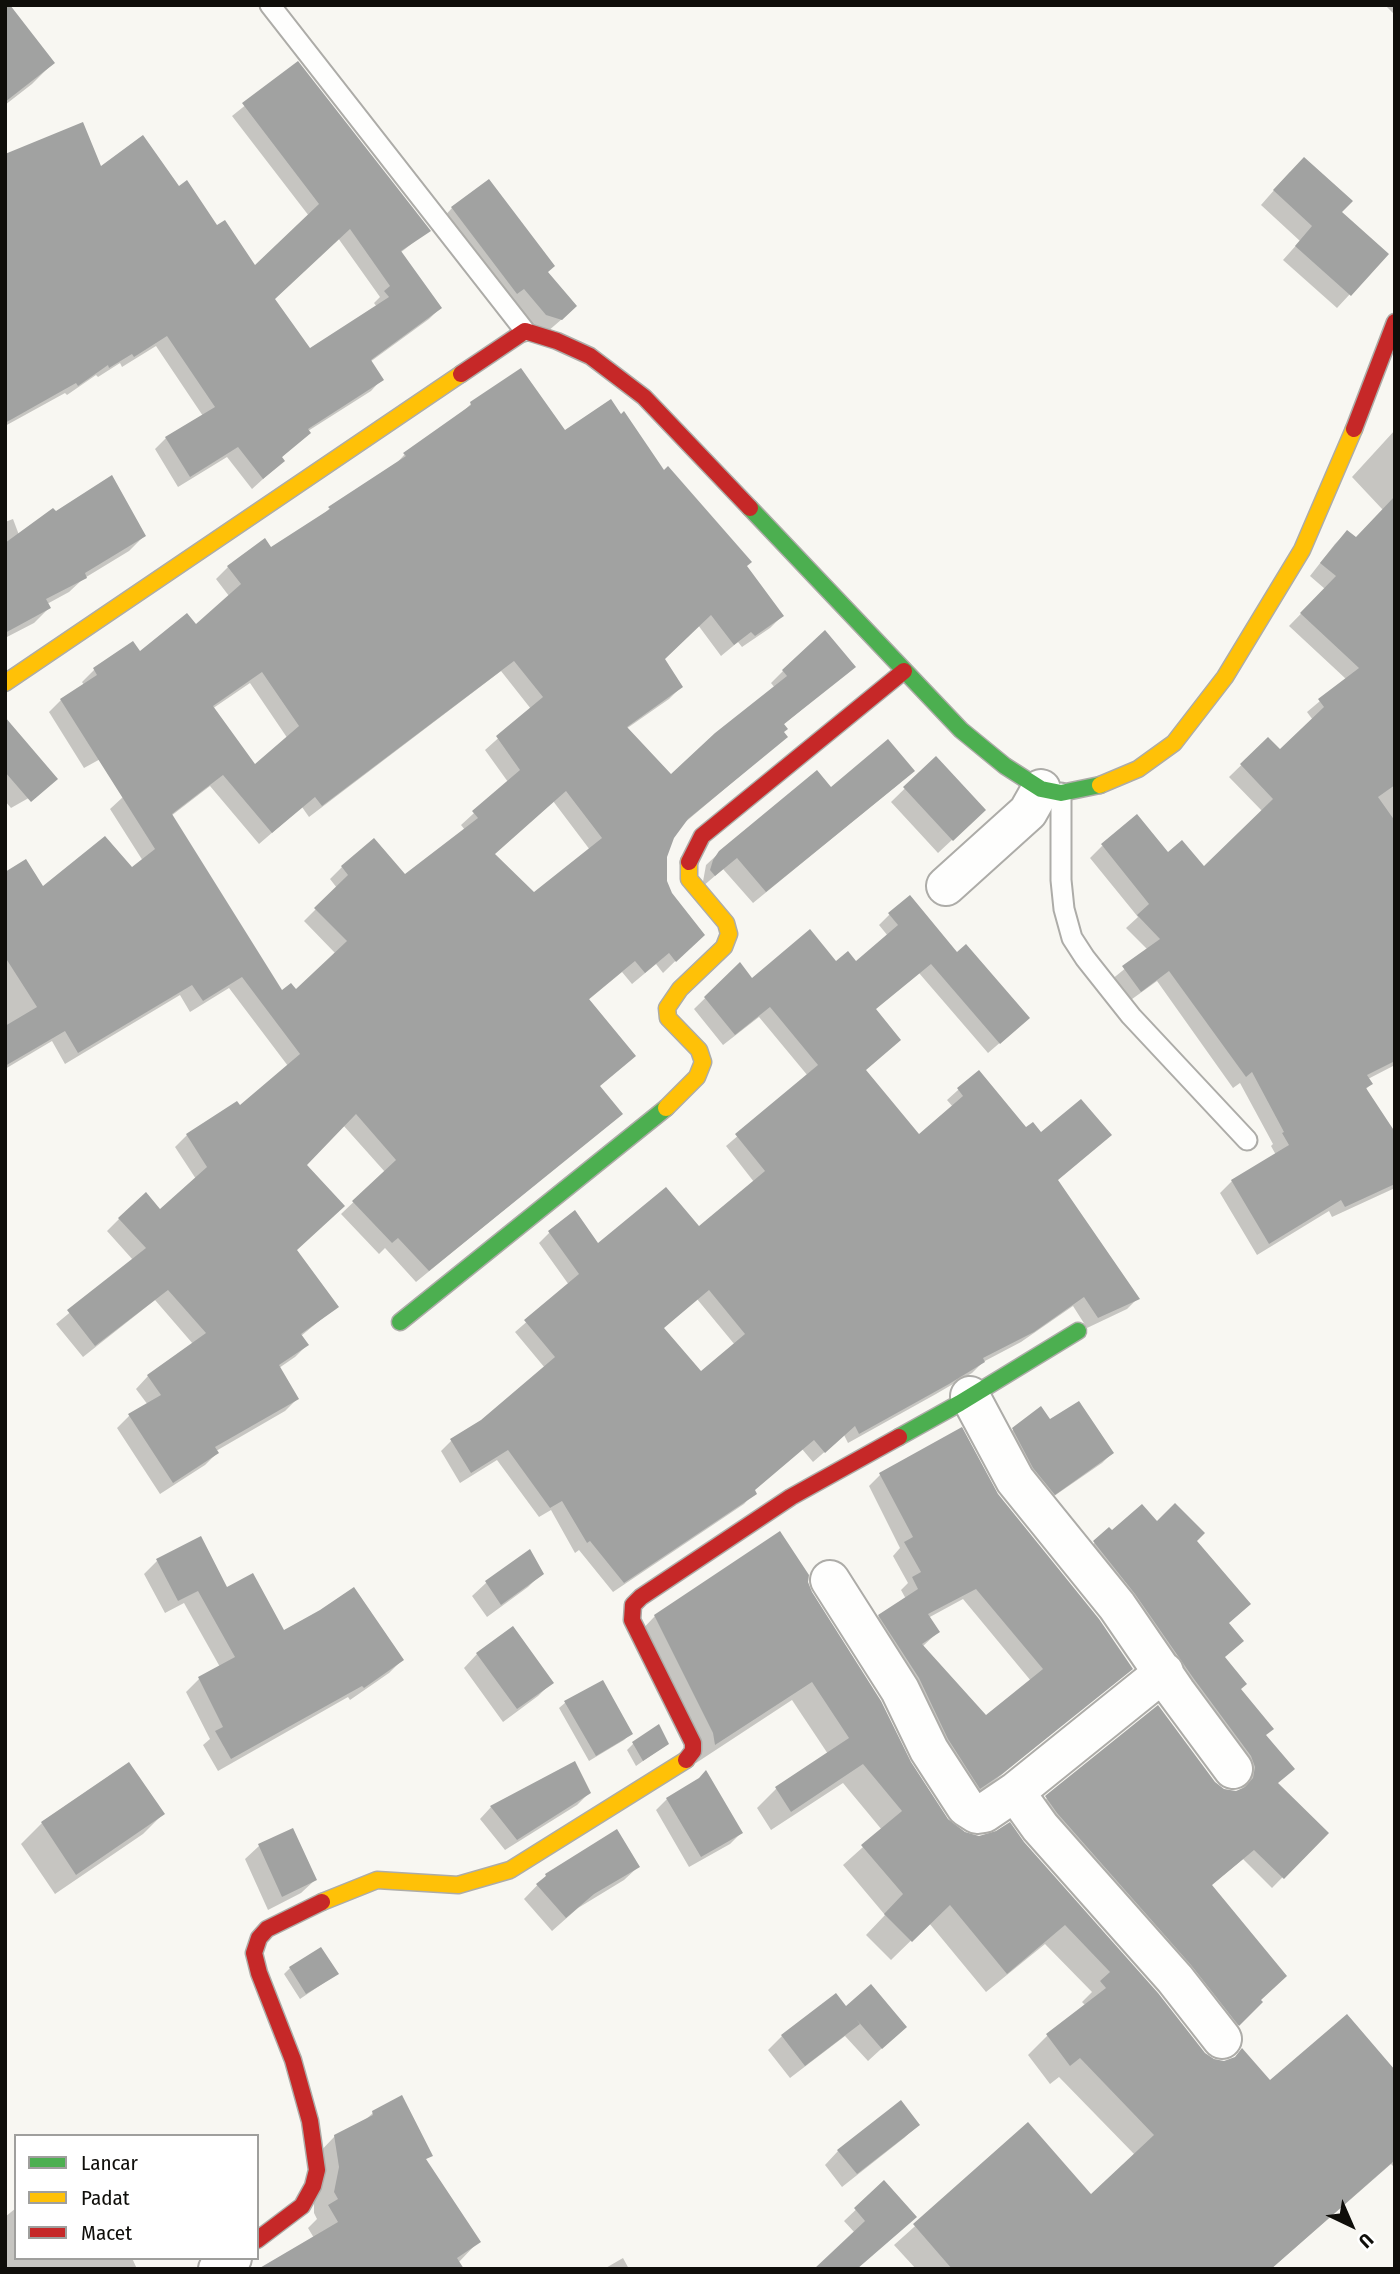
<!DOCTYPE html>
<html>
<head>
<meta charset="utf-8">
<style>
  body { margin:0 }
  #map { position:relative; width:1400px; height:2274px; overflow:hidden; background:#f8f7f2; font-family:"Fira Sans Condensed",sans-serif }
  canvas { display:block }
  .frame { position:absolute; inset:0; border:7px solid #0f0e0a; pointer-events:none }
  .legend { position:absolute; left:14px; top:2134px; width:245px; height:126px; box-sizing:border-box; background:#fff; border:2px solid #9f9f9d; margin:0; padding:9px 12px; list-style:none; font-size:21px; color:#0f0e0a }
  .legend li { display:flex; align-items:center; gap:14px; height:35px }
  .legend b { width:35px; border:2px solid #9f9f9d }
  .north { position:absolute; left:1316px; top:2190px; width:70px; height:70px; -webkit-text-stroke:5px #fff; paint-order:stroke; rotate:136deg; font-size:19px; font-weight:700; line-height:28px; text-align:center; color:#0f0e0a }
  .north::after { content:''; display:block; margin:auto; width:24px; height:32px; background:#0f0e0a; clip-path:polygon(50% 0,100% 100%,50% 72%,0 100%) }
</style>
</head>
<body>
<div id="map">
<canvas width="1400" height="2274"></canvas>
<div class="frame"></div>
<ul class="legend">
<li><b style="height:9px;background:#4caf50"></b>Lancar</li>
<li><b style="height:9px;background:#ffc107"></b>Padat</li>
<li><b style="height:9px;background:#c62828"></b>Macet</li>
</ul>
<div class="north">U</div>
</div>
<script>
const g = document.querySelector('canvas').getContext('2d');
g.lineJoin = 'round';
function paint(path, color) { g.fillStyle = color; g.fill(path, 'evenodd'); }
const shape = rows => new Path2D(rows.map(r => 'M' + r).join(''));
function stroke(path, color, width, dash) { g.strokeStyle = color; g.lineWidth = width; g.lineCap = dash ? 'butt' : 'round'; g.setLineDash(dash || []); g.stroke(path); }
const shadow = shape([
  [5,5,53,63,32,84,5,105],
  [1385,5,1395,5,1395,15],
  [298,63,429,230,400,253,440,308,429,319,370,362,381,380,371,391,308,431,281,458,283,461,252,489,227,457,178,487,155,449,166,438,203,416,156,346,122,367,120,363,98,377,96,375,67,395,65,393,5,426,5,156,100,169,179,188,255,268,309,216,232,116],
  [338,238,380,297,374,303,377,307,310,350,273,300],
  [1290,172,1340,212,1350,294,1337,308,1283,260,1300,241,1261,205],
  [452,208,546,272,562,319,547,332,503,306,440,221],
  [471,404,565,433,663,473,745,566,782,616,770,628,742,647,738,642,721,656,698,625,663,659,681,687,669,699,626,729,670,777,775,688,771,683,783,671,853,667,783,725,782,733,786,737,683,824,673,838,666,857,666,882,671,894,703,934,663,973,656,964,632,984,622,972,587,1001,599,1087,621,1114,416,1282,385,1248,379,1254,341,1214,385,1172,343,1125,305,1165,296,1250,337,1306,301,1336,307,1345,295,1357,279,1368,297,1399,285,1411,216,1451,217,1453,205,1465,160,1494,117,1428,129,1416,148,1405,136,1389,148,1376,193,1344,155,1300,83,1357,56,1324,133,1260,107,1231,119,1219,160,1211,196,1179,175,1147,187,1135,239,1107,288,1066,229,988,190,1012,180,995,65,1064,52,1041,5,1069,5,874,43,889,131,869,143,861,110,809,123,797,113,752,84,768,49,712,61,700,84,685,82,682,94,670,139,654,195,626,229,596,216,579,228,567,271,549,320,518,329,509,393,467,405,454,458,416],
  [501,671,531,709,485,750,508,782,461,825,465,830,404,877,373,841,342,867,330,879,337,888,304,921,336,954,296,991,282,993,171,816,210,786,259,844,302,807,309,817],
  [250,683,288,739,254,767,212,709],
  [553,801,590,850,534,895,493,854],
  [1395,430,1395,1065,1368,1079,1371,1084,1365,1090,1395,1155,1395,1188,1332,1217,1329,1211,1257,1255,1220,1193,1232,1181,1276,1155,1271,1146,1273,1144,1240,1083,1233,1088,1157,981,1128,1002,1111,980,1148,950,1126,928,1138,917,1090,858,1102,846,1204,868,1263,812,1229,777,1268,739,1280,751,1313,720,1307,712,1346,679,1289,626,1325,589,1310,576,1335,544,1347,532,1355,539,1383,510,1352,477],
  [55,513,144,536,129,551,83,579,69,592,47,604,49,608,34,623,5,638,5,522,13,519,19,535],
  [5,729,41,791,11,808,5,801],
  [936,758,970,823,938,853,891,802],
  [900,783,753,903,723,869,702,887,706,865,720,852,831,790],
  [890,914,1017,1028,988,1053,919,973,874,1010,864,1071,918,1137,953,1107,947,1100,978,1072,1137,1299,1127,1309,1087,1328,1073,1306,1021,1342,983,1362,972,1373,936,1394,848,1443,844,1435,813,1462,802,1449,753,1491,754,1493,744,1504,613,1592,579,1550,575,1553,551,1510,539,1517,497,1460,460,1483,441,1451,451,1441,482,1421,545,1368,515,1332,569,1285,539,1243,550,1232,598,1245,698,1228,754,1182,726,1146,808,1076,759,1017,723,1045,694,1009,740,964,752,980,835,963,856,963,888,936,879,925],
  [697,1299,735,1345,701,1373,662,1329],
  [1050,1422,1112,1453,1102,1463,1044,1503,1003,1439,1013,1430],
  [881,1474,996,1495,1131,1668,988,1786,968,1800,867,1628,879,1616,906,1599,901,1590,908,1583,893,1556,900,1548,869,1486],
  [963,1599,1031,1681,986,1718,922,1647,938,1632,928,1618],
  [1157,1523,1195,1541,1228,1624,1223,1658,1264,1736,1276,1784,1326,1833,1272,1888,1243,1859,1210,1886,1260,2002,1228,2035,1035,1808,1158,1707,1214,1783,1223,1790,1236,1792,1243,1789,1245,1777,1083,1553,1109,1530,1112,1533],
  [530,1551,542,1573,528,1587,487,1617,472,1596,486,1583],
  [157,1561,226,1590,284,1632,402,1660,389,1673,350,1700,348,1697,218,1771,203,1745,210,1739,186,1692,199,1679,220,1667,184,1603,165,1613,144,1574],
  [806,1582,810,1592,909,1763,947,1821,964,1834,1022,1843,1204,2054,1214,2061,1270,2082,1395,2072,1395,2168,1391,2164,1271,2269,916,2269,894,2245,1028,2125,1091,2196,1135,2155,1059,2077,1050,2084,1028,2055,1047,2036,1086,2006,1082,2002,1092,1992,1045,1944,986,1992,929,1923,891,1960,866,1935,885,1915,843,1865,882,1830,843,1783,771,1830,757,1808,776,1789,828,1754,792,1700,696,1763,636,1636,655,1616],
  [477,1654,552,1682,538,1696,503,1722,464,1668],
  [566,1702,630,1734,624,1740,589,1761,559,1708],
  [633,1744,667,1744,636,1766,627,1750],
  [129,1765,163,1814,143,1834,55,1894,21,1844,42,1823],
  [589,1793,577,1805,505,1850,480,1819,491,1807],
  [667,1799,741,1833,730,1844,689,1867,656,1810],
  [292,1830,315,1880,301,1893,268,1910,245,1859,259,1846],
  [616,1831,638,1867,624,1880,578,1908,552,1931,524,1899,546,1876],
  [290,1968,337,1974,300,1999,284,1974],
  [845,2008,905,2027,868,2061,845,2036,790,2078,768,2050,782,2036],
  [373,2113,430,2155,425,2160,478,2242,458,2263,314,2238,308,2228,317,2219,314,2213,314,2158,335,2136,364,2121],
  [918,2125,904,2138,842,2187,825,2165,838,2151],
  [884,2183,856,2269,855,2233,844,2221],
  [16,2208,16,2258,132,2258,137,2269,5,2269,5,2217],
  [623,2258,629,2269,604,2269]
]);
const building = shape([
  [5,5,10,5,55,63,5,102],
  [298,61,431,231,401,251,442,308,371,360,384,380,308,429,311,433,282,457,285,461,263,479,238,447,190,477,165,437,215,407,167,336,134,357,132,354,109,368,108,365,78,386,76,383,5,423,5,154,83,122,101,166,143,135,179,186,187,180,217,225,225,220,255,265,319,204,242,103],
  [350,229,390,286,384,291,389,297,310,348,275,299],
  [1304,157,1353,201,1342,212,1389,254,1351,296,1295,246,1312,226,1273,190],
  [489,179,555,266,548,272,577,306,562,320,546,315,524,289,517,294,451,207],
  [521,368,565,430,611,399,621,414,624,411,664,470,668,466,752,562,747,566,784,616,755,636,751,632,734,645,711,615,665,659,683,687,627,727,671,774,715,733,787,676,782,670,825,630,856,667,784,724,788,729,784,732,788,737,688,819,674,838,667,857,667,881,672,893,705,935,676,962,669,953,645,973,635,961,589,999,636,1056,600,1086,623,1114,429,1271,398,1238,392,1243,352,1201,396,1160,356,1114,307,1165,345,1206,297,1250,339,1307,301,1334,309,1345,279,1365,299,1399,215,1447,219,1453,173,1483,128,1414,161,1395,147,1375,206,1333,168,1290,95,1346,67,1310,146,1248,118,1218,146,1192,160,1209,207,1167,186,1134,237,1101,240,1105,300,1054,242,977,203,1001,192,985,78,1053,65,1031,5,1066,5,1026,37,1007,5,957,5,872,26,859,43,886,105,836,132,867,155,849,60,699,97,675,93,668,133,641,140,651,187,613,196,624,241,584,227,566,265,538,271,547,330,509,328,507,406,456,403,453,471,405,470,402],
  [514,661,543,697,496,736,520,770,472,811,478,818,405,874,374,838,341,866,348,875,314,908,347,941,296,989,291,983,282,990,172,814,223,775,272,833,315,797,322,806],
  [262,672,299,726,255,764,213,706],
  [566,791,602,838,534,892,495,854],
  [112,475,146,536,85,573,87,578,46,599,51,608,5,633,5,543,53,508,56,511],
  [1395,496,1395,785,1378,797,1395,821,1395,1061,1367,1075,1373,1084,1366,1088,1395,1132,1395,1184,1345,1207,1341,1200,1269,1244,1231,1180,1289,1145,1282,1133,1284,1132,1252,1072,1246,1077,1169,971,1141,992,1122,966,1160,939,1137,915,1149,904,1101,844,1137,814,1168,852,1182,840,1204,866,1273,799,1240,764,1268,737,1280,749,1324,707,1318,699,1359,668,1300,613,1336,576,1320,563,1347,530,1356,537],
  [5,717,58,779,31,802,5,772],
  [888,739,915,771,766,892,737,858,715,876,710,870,713,860,719,851,817,770,831,787],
  [936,756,986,810,953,841,903,787],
  [910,895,957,952,966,944,1030,1018,1000,1044,931,964,876,1009,901,1040,866,1070,919,1134,963,1096,957,1088,979,1070,1026,1127,1033,1122,1041,1132,1081,1099,1112,1135,1058,1180,1140,1299,1098,1318,1084,1297,1034,1332,983,1358,985,1362,949,1384,859,1434,855,1426,825,1453,814,1440,755,1490,757,1494,624,1583,590,1541,587,1543,562,1501,550,1508,508,1450,471,1473,450,1439,481,1420,555,1357,524,1320,579,1274,548,1231,575,1210,598,1243,666,1187,699,1226,765,1171,735,1134,818,1065,770,1007,735,1035,704,997,740,962,752,978,810,929,836,961,848,951,856,961,898,925,888,913],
  [709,1290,745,1334,701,1371,664,1328],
  [1079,1401,1114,1453,1055,1495,1033,1468,1012,1428,1041,1406,1050,1419],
  [962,1427,998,1494,1099,1619,1133,1669,1002,1774,980,1789,948,1739,919,1678,878,1615,918,1589,912,1577,921,1572,904,1542,913,1537,879,1473],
  [976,1589,1043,1669,986,1715,922,1644,940,1632,928,1614],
  [1175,1503,1205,1533,1197,1541,1251,1604,1229,1623,1244,1641,1225,1657,1247,1684,1241,1689,1274,1729,1266,1735,1295,1769,1278,1783,1329,1833,1284,1879,1254,1850,1212,1885,1287,1976,1261,2000,1263,2002,1239,2026,1191,1965,1057,1813,1045,1796,1158,1705,1215,1782,1224,1789,1236,1791,1245,1787,1253,1778,1255,1767,1251,1756,1194,1679,1135,1594,1093,1541,1109,1527,1112,1530,1142,1504,1157,1521],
  [780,1531,809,1575,808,1582,812,1592,881,1701,911,1762,948,1819,965,1832,979,1836,996,1831,1010,1822,1024,1842,1158,1993,1205,2053,1214,2059,1224,2061,1235,2057,1242,2048,1270,2080,1347,2014,1395,2070,1395,2160,1271,2269,952,2269,913,2224,1028,2122,1091,2194,1154,2135,1080,2058,1070,2066,1046,2034,1106,1988,1100,1981,1110,1972,1065,1925,1007,1974,950,1905,912,1942,884,1914,903,1894,861,1845,902,1811,863,1764,791,1812,775,1787,849,1738,812,1682,715,1745,713,1733,654,1615],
  [201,1536,227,1587,253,1573,284,1630,320,1610,354,1587,404,1660,364,1688,362,1686,231,1759,215,1731,223,1727,198,1677,235,1657,198,1591,178,1601,156,1559],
  [530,1549,544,1574,501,1605,485,1581],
  [513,1626,554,1683,517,1709,476,1653],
  [603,1680,633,1734,596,1756,564,1701],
  [659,1724,669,1744,643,1761,632,1742],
  [575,1761,591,1793,517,1840,490,1806],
  [129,1762,165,1814,76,1875,41,1822],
  [706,1770,743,1833,701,1857,666,1798,699,1778],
  [293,1828,317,1880,282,1897,258,1844],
  [617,1829,640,1867,594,1894,566,1918,536,1884,546,1876,545,1874],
  [321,1947,339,1974,306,1994,289,1967],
  [871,1984,907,2027,882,2049,856,2019,860,2024,805,2066,781,2035,836,1993,846,2006],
  [402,2095,433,2156,426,2159,481,2242,457,2258,464,2269,258,2269,338,2222,328,2205,338,2199,334,2192,339,2167,334,2135,373,2115,372,2111],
  [901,2100,920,2125,857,2174,837,2150],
  [884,2180,917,2217,857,2269,814,2269,865,2221,854,2208]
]);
const lane = shape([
  [270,5,525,331],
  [1061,793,1061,880,1064,909,1072,938,1085,958,1131,1016,1247,1140]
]);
const street = shape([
  [946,886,1028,812,1041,789],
  [970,1396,1015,1480,1117,1606,1176,1692,1233,1769],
  [830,1580,900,1690,929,1750,966,1807,977,1814,984,1813,1015,1792,1040,1827,1175,1979,1222,2039],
  [1015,1792,1164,1672],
  [218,2269,232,2258]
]);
const fast = shape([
  [750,508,961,730,1005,766,1041,789,1061,793,1100,785],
  [400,1322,666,1108],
  [899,1437,960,1403,1078,1331]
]);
const slow = shape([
  [5,683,461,374],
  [1100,785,1138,769,1174,743,1225,677,1302,550,1354,429],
  [666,1108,697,1077,703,1062,699,1050,668,1018,667,1008,680,989,724,947,729,934,726,923,689,879,689,862],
  [322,1902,377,1880,458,1885,510,1870,686,1760]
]);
const jam = shape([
  [461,374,525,331,557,341,590,356,644,397,750,508],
  [1354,429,1395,322],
  [689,862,702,836,904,671],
  [686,1760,693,1751,693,1743,632,1620,633,1605,641,1597,791,1497,899,1437],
  [257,2240,302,2206,313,2186,317,2170,310,2121,293,2060,259,1973,254,1953,259,1938,267,1929,322,1902]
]);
paint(shadow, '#0003');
paint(building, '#a1a2a1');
stroke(lane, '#adaca8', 23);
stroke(street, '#adaca8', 42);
stroke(fast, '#adaca8', 19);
stroke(slow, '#adaca8', 19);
stroke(jam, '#adaca8', 19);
stroke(lane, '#fefefd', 19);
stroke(street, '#fefefd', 38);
stroke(fast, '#4caf50', 16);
stroke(slow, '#ffc107', 16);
stroke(jam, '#c62828', 16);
</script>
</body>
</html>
